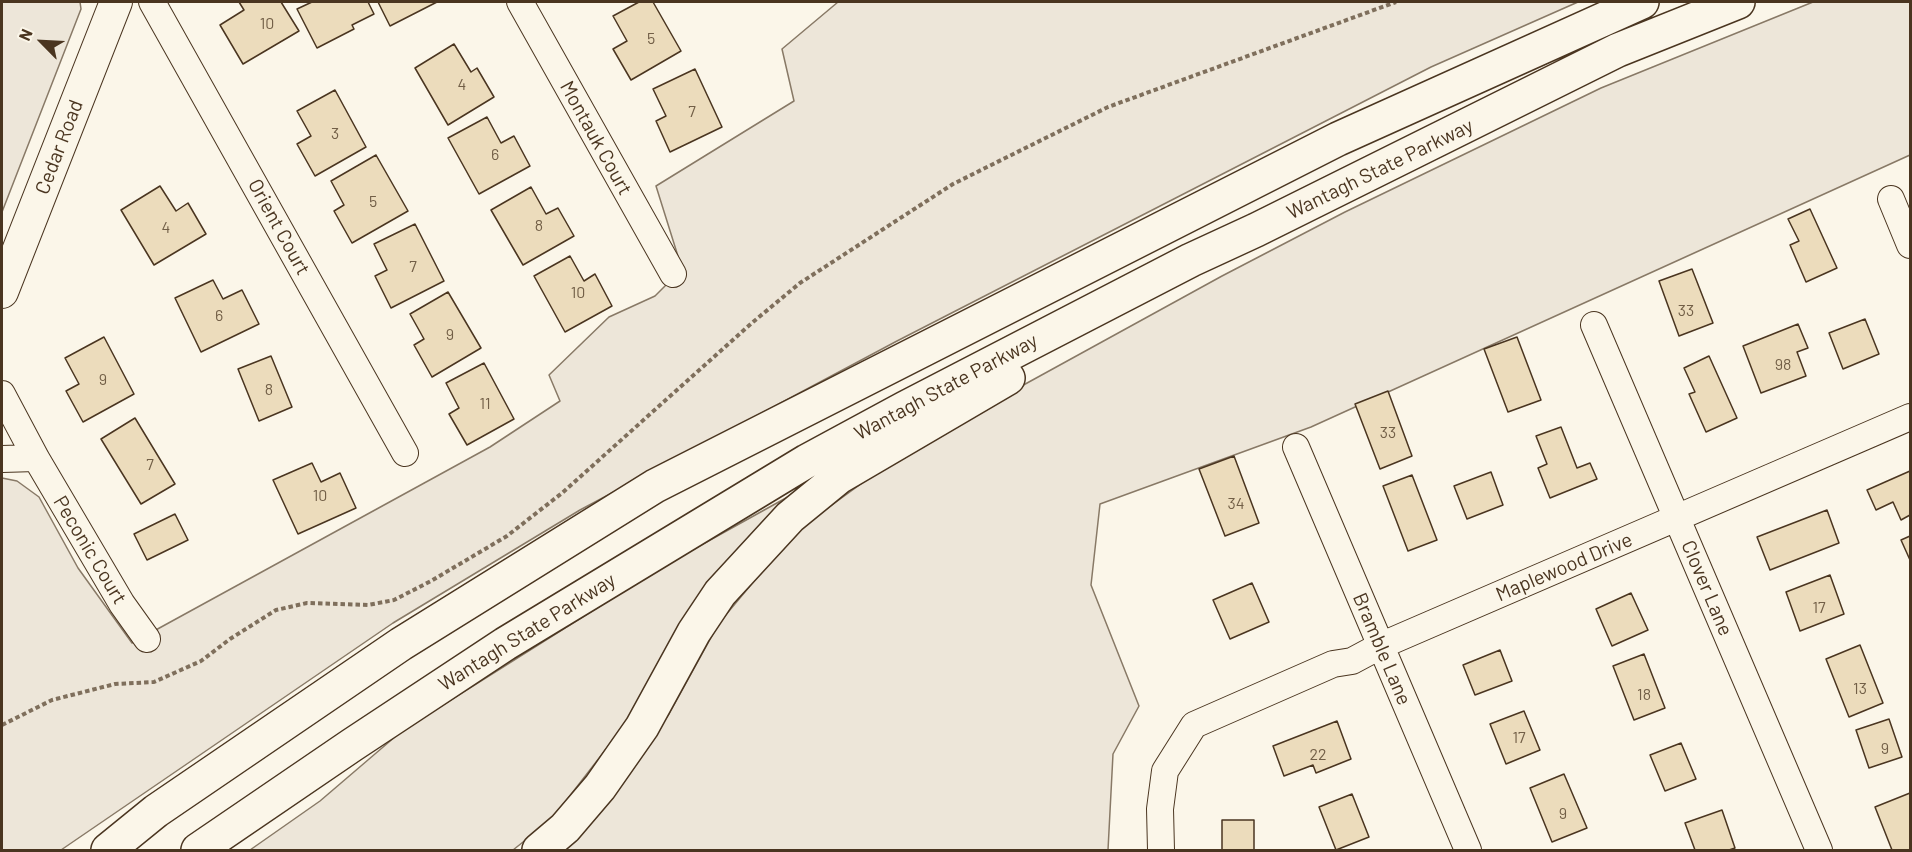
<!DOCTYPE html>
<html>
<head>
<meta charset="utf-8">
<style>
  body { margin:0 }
  #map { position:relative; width:1912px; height:852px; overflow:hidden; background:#fbf6e9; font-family:Barlow,sans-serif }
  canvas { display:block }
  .frame { position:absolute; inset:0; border:3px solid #4a3520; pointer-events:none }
  .north { position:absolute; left:12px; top:12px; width:60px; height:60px; -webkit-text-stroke:4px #fbf6e9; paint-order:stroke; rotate:294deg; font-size:16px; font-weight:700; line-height:24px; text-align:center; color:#4a3520 }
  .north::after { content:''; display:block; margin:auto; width:21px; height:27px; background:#4a3520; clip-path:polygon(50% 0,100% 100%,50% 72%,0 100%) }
</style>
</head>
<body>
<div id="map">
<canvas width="1912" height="852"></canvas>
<div class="frame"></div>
<div class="north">N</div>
</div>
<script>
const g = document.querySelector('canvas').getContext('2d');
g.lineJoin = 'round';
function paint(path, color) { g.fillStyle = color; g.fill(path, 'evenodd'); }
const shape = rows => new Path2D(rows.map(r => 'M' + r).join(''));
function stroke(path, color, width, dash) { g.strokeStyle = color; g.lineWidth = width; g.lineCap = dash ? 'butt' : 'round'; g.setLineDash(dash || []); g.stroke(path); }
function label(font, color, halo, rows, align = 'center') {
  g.font = font + ' Barlow,sans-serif'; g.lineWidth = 4.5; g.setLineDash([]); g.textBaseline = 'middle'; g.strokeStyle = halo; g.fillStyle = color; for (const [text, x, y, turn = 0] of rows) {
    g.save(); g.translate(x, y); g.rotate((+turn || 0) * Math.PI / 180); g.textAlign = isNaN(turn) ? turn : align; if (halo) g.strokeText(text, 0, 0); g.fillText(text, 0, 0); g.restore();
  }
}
const green = shape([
  [2,2,80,2,81,9,2,212,2,2],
  [838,2,1578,2,1431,67,897,341,580,510,393,623,61,850,2,850,2,478,17,481,39,497,78,568,132,643,490,447,560,401,549,375,609,317,655,296,682,269,656,186,794,101,782,49,838,2],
  [1813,2,1910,2,1910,155,1311,427,1100,504,1091,585,1139,706,1113,754,1108,850,560,850,611,793,669,714,719,623,796,531,916,444,1222,276,1345,212,1601,88,1813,2],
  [822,478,739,548,671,641,627,722,552,819,513,850,250,850,320,801,403,730,665,565,822,478]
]);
const building = shape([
  [239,2,281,2,299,31,243,64,220,25,244,10,239,2],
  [312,2,368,2,374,14,352,25,354,29,317,48,297,9,312,2],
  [378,2,437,2,390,26,378,2],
  [639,2,653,2,681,51,631,80,613,49,627,41,613,16,639,2],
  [454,44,471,72,477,68,494,97,448,125,415,68,454,44],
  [695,69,722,127,670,152,656,121,666,116,653,89,695,69],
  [335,90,366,147,315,176,297,144,311,136,297,111,335,90],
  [487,117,501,143,514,136,530,166,479,194,448,138,487,117],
  [376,155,408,211,352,243,334,211,344,205,331,181,376,155],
  [160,186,176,211,188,203,206,234,154,265,121,210,160,186],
  [531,187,546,214,558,208,574,236,523,265,491,210,531,187],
  [1810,209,1837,268,1806,282,1790,245,1799,241,1788,219,1810,209],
  [415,224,444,281,391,308,375,276,387,270,374,244,415,224],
  [570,256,584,281,595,274,612,306,565,332,534,276,570,256],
  [1692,269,1713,323,1679,336,1659,281,1692,269],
  [213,280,223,299,242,290,259,324,201,352,175,298,213,280],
  [448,292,481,348,432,377,414,345,424,339,410,314,448,292],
  [1865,319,1879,354,1843,369,1829,333,1865,319],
  [1798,324,1808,348,1797,352,1806,376,1761,393,1743,346,1798,324],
  [104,337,134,394,83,422,66,391,79,384,65,358,104,337],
  [1517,337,1541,400,1508,412,1484,349,1517,337],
  [271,356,292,407,259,421,238,369,271,356],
  [1709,356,1737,418,1706,432,1689,394,1695,392,1684,368,1709,356],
  [484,363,514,419,467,445,449,414,459,408,446,383,484,363],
  [1388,391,1412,456,1380,469,1355,404,1388,391],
  [135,418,175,484,141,504,101,439,135,418],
  [1561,427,1577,468,1590,463,1597,479,1550,498,1538,468,1547,464,1536,436,1561,427],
  [1234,456,1259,523,1225,536,1199,469,1234,456],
  [312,463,321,482,340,473,356,508,298,534,273,480,312,463],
  [1910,471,1910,515,1901,520,1893,502,1876,510,1867,490,1910,471],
  [1491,472,1503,505,1467,519,1454,486,1491,472],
  [1412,475,1437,540,1408,551,1383,486,1412,475],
  [1827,510,1839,543,1770,570,1757,537,1827,510],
  [175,514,188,540,147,560,134,534,175,514],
  [1910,536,1910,560,1901,540,1910,536],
  [1830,575,1844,614,1800,631,1786,592,1830,575],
  [1252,583,1269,622,1230,639,1213,600,1252,583],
  [1631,593,1648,630,1612,646,1596,609,1631,593],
  [1860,645,1883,703,1849,717,1826,659,1860,645],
  [1500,650,1512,681,1475,695,1463,665,1500,650],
  [1644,654,1665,708,1634,720,1613,666,1644,654],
  [1524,711,1540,750,1506,764,1490,724,1524,711],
  [1889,719,1902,757,1869,768,1856,730,1889,719],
  [1337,721,1351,759,1316,773,1313,765,1284,776,1273,746,1337,721],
  [1681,743,1696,779,1665,791,1650,755,1681,743],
  [1564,774,1587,828,1552,842,1530,788,1564,774],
  [1910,793,1910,850,1892,850,1875,807,1910,793],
  [1352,794,1369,837,1336,850,1319,807,1352,794],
  [1722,810,1735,848,1729,850,1695,850,1685,823,1722,810],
  [1222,820,1254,820,1254,850,1222,850,1222,820]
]);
const path = shape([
  [2,725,52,700,115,684,154,682,201,661,230,639,276,610,307,603,368,605,394,600,431,581,507,536,562,493,753,322,800,283,953,184,1108,107,1396,2]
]);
const minor = shape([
  [152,2,405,453],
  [520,2,673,274],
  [1891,199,1910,245],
  [1594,325,1819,850],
  [2,394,36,458,122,604,147,639],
  [1296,447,1468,850],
  [2,459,36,458],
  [1161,850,1160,809,1165,771,1194,725,1333,664,1352,661,1380,646,1910,417]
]);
const tertiary = shape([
  [2,292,116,2]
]);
const motorway = shape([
  [108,850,156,811,401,644,655,486,1338,139,1642,2],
  [198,850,352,745,505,644,807,461,905,408,1191,260,1256,230,1618,50,1738,2],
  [539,850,565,828,600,787,642,727,694,632,720,593,790,517,839,477,1008,378]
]);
const numberNames = [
  ["10",267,24],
  ["5",651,39],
  ["4",462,85],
  ["7",692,112],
  ["3",335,134],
  ["6",495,155],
  ["5",373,202],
  ["8",539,226],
  ["4",166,228],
  ["7",413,267],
  ["10",578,293],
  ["33",1686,311],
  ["6",219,316],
  ["9",450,335],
  ["98",1783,365],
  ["9",103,380],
  ["8",269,390],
  ["11",485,404],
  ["33",1388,433],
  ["7",150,465],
  ["10",320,496],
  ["34",1236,504],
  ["17",1819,608],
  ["13",1860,689],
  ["18",1644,695],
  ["17",1519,738],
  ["9",1885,749],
  ["22",1318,755],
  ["9",1563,814]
];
const streetNames = [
  ["Montauk Court",596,138,61],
  ["Cedar Road",59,147,-69],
  ["Wantagh State Parkway",1380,169,-26],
  ["Orient Court",279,227,61],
  ["Wantagh State Parkway",946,387,-28],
  ["Peconic Court",90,550,59],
  ["Maplewood Drive",1564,567,-23],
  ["Clover Lane",1707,588,67],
  ["Wantagh State Parkway",527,632,-32],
  ["Bramble Lane",1382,649,67]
];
paint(green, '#ede6d9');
stroke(green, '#887966', 1.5);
paint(building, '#ecdcbc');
stroke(building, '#4a3520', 1.5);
stroke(minor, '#4a3520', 28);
stroke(tertiary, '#4a3520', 34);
stroke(motorway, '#4a3520', 36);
stroke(path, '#7f6f5c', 4, [4.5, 3]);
stroke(minor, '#fbf6e9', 26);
stroke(tertiary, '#fbf6e9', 32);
stroke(motorway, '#fbf6e9', 33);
label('16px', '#725f47', null, numberNames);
label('20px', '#4a3520', '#fbf6e9', streetNames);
</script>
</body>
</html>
